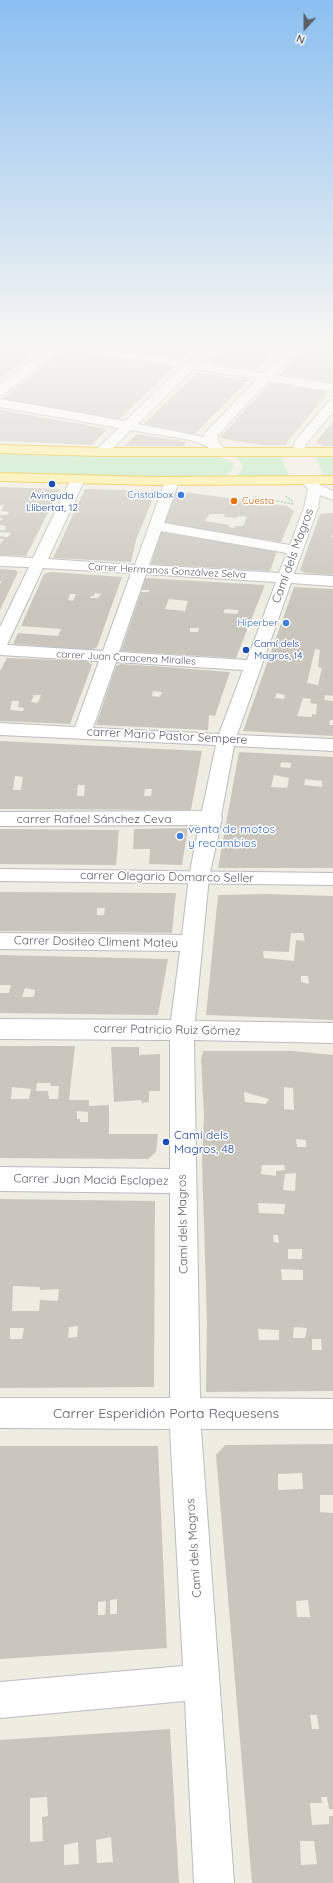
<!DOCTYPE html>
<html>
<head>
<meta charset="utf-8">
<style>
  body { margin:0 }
  #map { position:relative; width:333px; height:1883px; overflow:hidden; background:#efede1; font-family:Quicksand,sans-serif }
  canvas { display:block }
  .north { position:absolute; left:285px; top:8px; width:40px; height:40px; -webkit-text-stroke:3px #fff; paint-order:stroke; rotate:201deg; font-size:11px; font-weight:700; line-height:16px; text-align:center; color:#5a5e64 }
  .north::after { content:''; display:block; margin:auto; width:14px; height:18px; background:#5a5e64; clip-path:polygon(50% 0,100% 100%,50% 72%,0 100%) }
</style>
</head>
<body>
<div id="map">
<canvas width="333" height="1883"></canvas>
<div class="north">N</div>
</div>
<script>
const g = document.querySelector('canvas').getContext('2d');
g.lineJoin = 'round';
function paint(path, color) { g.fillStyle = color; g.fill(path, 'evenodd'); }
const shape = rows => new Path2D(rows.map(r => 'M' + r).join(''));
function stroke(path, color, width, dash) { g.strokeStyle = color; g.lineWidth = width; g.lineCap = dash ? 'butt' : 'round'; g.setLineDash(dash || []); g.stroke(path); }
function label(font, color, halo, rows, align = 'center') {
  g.font = font + ' Quicksand,sans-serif'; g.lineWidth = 3; g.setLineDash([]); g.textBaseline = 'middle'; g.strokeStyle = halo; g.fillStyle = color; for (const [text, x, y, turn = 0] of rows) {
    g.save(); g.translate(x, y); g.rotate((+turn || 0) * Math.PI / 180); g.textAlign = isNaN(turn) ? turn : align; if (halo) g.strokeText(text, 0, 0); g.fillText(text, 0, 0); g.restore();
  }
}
const green = shape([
  [0,453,213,456,229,460,233,463,234,468,227,475,219,478,0,473],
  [237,455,281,456,289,477,237,477,243,468,242,464,236,458],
  [333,455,333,476,324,475,317,462,317,458,321,456]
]);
const building = shape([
  [0,343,22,343,41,348,0,379],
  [86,343,198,343,181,359],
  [228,343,282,343,256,370,208,362],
  [307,343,333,343,333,383,280,374],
  [64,349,174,367,118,420,2,399],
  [198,373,248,380,195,434,143,424],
  [270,383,322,391,327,394,285,445,261,445,219,438],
  [0,410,75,423,107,429,92,445,0,441],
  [333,421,333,446,323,446,316,442],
  [137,434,187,442,183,446,124,446],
  [0,487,60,489,26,556,0,555,0,544,4,539,0,539,0,536,8,537,11,533,0,532,0,530,5,530,6,526,0,525,0,521,3,518,0,518,0,515,7,515,9,512,1,511,4,505,0,506],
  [85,489,156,491,136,540,131,562,53,558],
  [176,491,287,506,294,511,281,542,164,524],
  [210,514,225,514,224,517,237,518,238,516,247,517,243,526,235,526,234,528,228,527,229,525,205,521],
  [333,513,333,534,331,537,333,538,333,575,305,573,300,570,320,514],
  [161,532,202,539,277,551,270,571,151,564],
  [0,569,15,570,18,572,0,610,0,584,2,581,0,581],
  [51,572,122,577,97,647,91,650,13,644,18,633,58,636,61,629,21,626,44,574],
  [95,593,101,594,98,598,90,598,91,596,94,596],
  [70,594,76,594,73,601,68,600],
  [145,578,265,585,236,658,121,651,141,592,149,592,149,590,141,590],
  [169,599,188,601,185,611,165,609],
  [225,609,239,610,237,614,223,613],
  [190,628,199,628,198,632,190,632],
  [294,587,333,589,333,696,325,695,324,700,333,701,333,720,330,720,329,725,333,725,333,736,243,731],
  [315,649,320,650,318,667,322,668,318,685,307,683],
  [277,693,285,695,284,699,275,698],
  [303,698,311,699,310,703,317,704,316,715,312,714,312,717,297,716],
  [7,658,87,661,92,665,70,724,0,721,0,671],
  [34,695,41,695,38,703,31,702],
  [12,701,19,701,18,707,24,708,23,711,10,710],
  [121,664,152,666,230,672,215,716,209,715,208,730,96,725,116,666],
  [153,691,162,692,160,697,152,696],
  [0,741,202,751,191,810,0,809],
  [15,776,23,777,21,790,13,790],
  [78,785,85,785,84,796,77,796],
  [145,789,152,789,151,796,144,796],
  [239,752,333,757,333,868,218,868],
  [281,762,291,763,290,768,280,767],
  [274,775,289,778,287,788,271,787],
  [305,779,322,781,322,787,304,785],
  [188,828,182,865,149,864,150,849,133,849,134,829],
  [0,829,119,830,116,865,0,864],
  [0,892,176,893,172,933,0,931],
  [97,908,105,908,104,915,97,915],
  [266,894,333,896,333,1020,206,1015,218,895],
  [291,933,303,933,305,941,296,940,294,961,264,958,263,951,289,952],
  [301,976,308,976,309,984,301,982],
  [0,955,168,959,158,1015,0,1013,0,993,9,993,11,985,0,985],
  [25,988,35,990,34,997,22,997],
  [0,1046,75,1046,69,1100,89,1100,89,1106,109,1105,109,1134,158,1134,156,1152,148,1159,0,1158],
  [37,1083,51,1083,50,1086,59,1086,58,1099,49,1099,48,1091,36,1091],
  [12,1087,31,1089,29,1099,11,1099],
  [77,1111,88,1112,88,1122,80,1122,80,1119,77,1119],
  [111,1047,139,1047,139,1055,160,1054,160,1091,149,1091,149,1102,142,1103,141,1100,114,1102],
  [203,1051,292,1051,333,1055,333,1391,206,1392,207,1321,202,1162,204,1115,201,1059],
  [284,1087,293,1088,294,1110,284,1109],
  [244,1092,269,1099,266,1104,245,1102],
  [296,1139,306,1140,306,1147,297,1147],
  [262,1165,284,1165,285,1170,276,1171,276,1176,261,1174],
  [296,1173,295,1191,283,1190,285,1174],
  [258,1203,285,1204,284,1214,259,1213],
  [273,1235,278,1235,279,1243,274,1242],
  [288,1249,302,1249,302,1259,288,1259],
  [281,1269,303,1270,303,1280,282,1280],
  [294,1327,307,1328,305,1338,293,1338],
  [258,1329,279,1330,279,1340,259,1340],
  [312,1339,321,1339,322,1350,312,1350],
  [0,1199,155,1201,154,1387,0,1388],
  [13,1286,40,1287,40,1290,59,1289,58,1301,40,1300,39,1311,12,1311],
  [78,1326,77,1337,68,1338,69,1327],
  [10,1328,24,1328,22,1339,10,1339],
  [333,1444,333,1495,320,1495,320,1512,333,1513,333,1809,329,1809,327,1797,321,1797,322,1803,310,1803,312,1825,329,1824,329,1816,333,1816,333,1883,252,1883,216,1455,225,1445],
  [302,1473,303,1489,278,1490,278,1474],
  [308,1600,310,1617,297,1617,296,1601],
  [310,1715,317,1715,319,1729,312,1729],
  [300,1841,314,1841,317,1864,301,1865],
  [0,1446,158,1446,167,1648,0,1659],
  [117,1599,117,1614,110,1614,110,1600],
  [106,1601,105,1615,98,1615,98,1602],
  [170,1729,179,1883,0,1883,0,1740],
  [47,1797,48,1816,42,1817,43,1841,30,1842,30,1798],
  [111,1837,113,1862,97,1863,96,1840],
  [78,1842,79,1864,64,1865,64,1845]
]);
const path = shape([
  [285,496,294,502],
  [253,497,294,504]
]);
const pedestrian = shape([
  [0,869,333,873,333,885,0,881,0,869]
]);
const minor = shape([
  [45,343,69,343,188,362,208,343,219,343,199,363,263,373,292,343,303,343,274,375,333,384,333,392,268,381,217,436,218,442,229,453,227,456,217,456,207,446,190,440,131,430,106,455,101,456,94,452,119,428,0,407,0,399,125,421,182,367,61,348,4,394,0,395,0,385,50,346,45,343],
  [193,369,257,379,206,432,204,437,138,424,193,369],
  [333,400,333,412,306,444,304,456,294,456,292,453,295,441,329,401,333,400],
  [78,475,83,476,85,479,48,559,135,565,165,481,167,478,172,477,177,478,179,481,164,523,290,545,304,508,308,489,300,480,302,477,312,477,320,485,333,491,333,500,320,495,318,508,294,574,333,576,333,586,291,583,237,735,333,739,333,751,234,746,221,816,222,818,209,877,195,1021,333,1023,333,1043,194,1040,200,1398,333,1399,333,1429,201,1429,234,1883,194,1883,185,1701,0,1718,0,1682,183,1666,170,1429,0,1428,0,1398,170,1398,170,1193,0,1191,0,1167,170,1169,170,1040,0,1039,0,1019,171,1020,180,951,0,949,0,933,182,935,189,877,199,825,0,826,0,812,202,811,216,745,0,735,0,723,75,727,99,661,0,655,0,627,29,567,0,566,0,556,33,558,71,479,73,476,78,475],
  [161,531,287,553,279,573,149,565,161,531],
  [43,568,131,573,103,651,7,645,43,568],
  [146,574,276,582,247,660,119,652,146,574],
  [116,662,243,670,219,734,93,728,116,662]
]);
const trunk = shape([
  [0,445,101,448,333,448,333,456,101,456,0,453,0,445],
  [0,473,153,477,333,476,333,484,153,485,0,481,0,473]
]);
const markers = [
  [52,484,4,"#1a4fb4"],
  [181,495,4,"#3f7fe0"],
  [234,501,4,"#e8710a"],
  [286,623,4,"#3f7fe0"],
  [246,650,4,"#1a4fb4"],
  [180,836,4,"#3f7fe0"],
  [166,1142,4,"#1a4fb4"]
];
const farShopnames = [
  ["Cristalbox",173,495],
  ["Hiperber",278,623]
];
const farTransitnames = [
  ["Avinguda",52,496],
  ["Llibertat, 12",52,508],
  ["Camí dels",254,644,"left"],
  ["Magros, 14",254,656,"left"]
];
const farFoodnames = [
  ["Cuesta",242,501]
];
const farStreetnames = [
  ["Carrer Hermanos Gonzálvez Selva",167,571,3],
  ["carrer Juan Caracena Miralles",126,658,3]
];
const streetNames = [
  ["Camí dels Magros",293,556,-70],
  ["carrer Mario Pastor Sempere",167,736,3],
  ["carrer Rafael Sánchez Ceva",94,819],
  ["carrer Olegario Domarco Seller",167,877,1],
  ["Carrer Dositeo Climent Mateu",96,942,1],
  ["carrer Patricio Ruiz Gómez",167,1030,1],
  ["Carrer Juan Maciá Esclapez",91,1180,1],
  ["Camí dels Magros",183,1224,-91],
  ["Camí dels Magros",194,1548,-94]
];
const shopNames = [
  ["venta de motos",188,829],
  ["y recambios",188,843]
];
const transitNames = [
  ["Camí dels",174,1135],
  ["Magros, 48",174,1149]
];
const nearStreetnames = [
  ["Carrer Esperidión Porta Requesens",166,1414]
];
paint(green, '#bbe9be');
paint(building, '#cac6be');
stroke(pedestrian, '#b9bcc2', 2);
stroke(minor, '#b9bcc2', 2);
stroke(trunk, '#f0b500', 2);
stroke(path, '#91c9a5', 1.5, [2.5, 1]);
paint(pedestrian, '#fff');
paint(minor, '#fff');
paint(trunk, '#fff097');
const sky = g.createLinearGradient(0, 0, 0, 606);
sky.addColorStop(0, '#8bbff1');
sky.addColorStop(0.57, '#f8f7f2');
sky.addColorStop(1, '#f8f7f200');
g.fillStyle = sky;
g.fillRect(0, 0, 333, 606);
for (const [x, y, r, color] of markers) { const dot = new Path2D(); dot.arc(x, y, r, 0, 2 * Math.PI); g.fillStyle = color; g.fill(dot); stroke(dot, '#fff', 1.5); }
label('10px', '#366cbe', '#fff', farShopnames, 'right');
label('10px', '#164399', '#fff', farTransitnames);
label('10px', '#c56008', '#fff', farFoodnames, 'left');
label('10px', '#5a5e64', '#fff', farStreetnames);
label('12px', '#5a5e64', '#fff', streetNames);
label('12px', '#366cbe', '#fff', shopNames, 'left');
label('12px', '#164399', '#fff', transitNames, 'left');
label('14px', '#5a5e64', '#fff', nearStreetnames);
</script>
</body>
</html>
